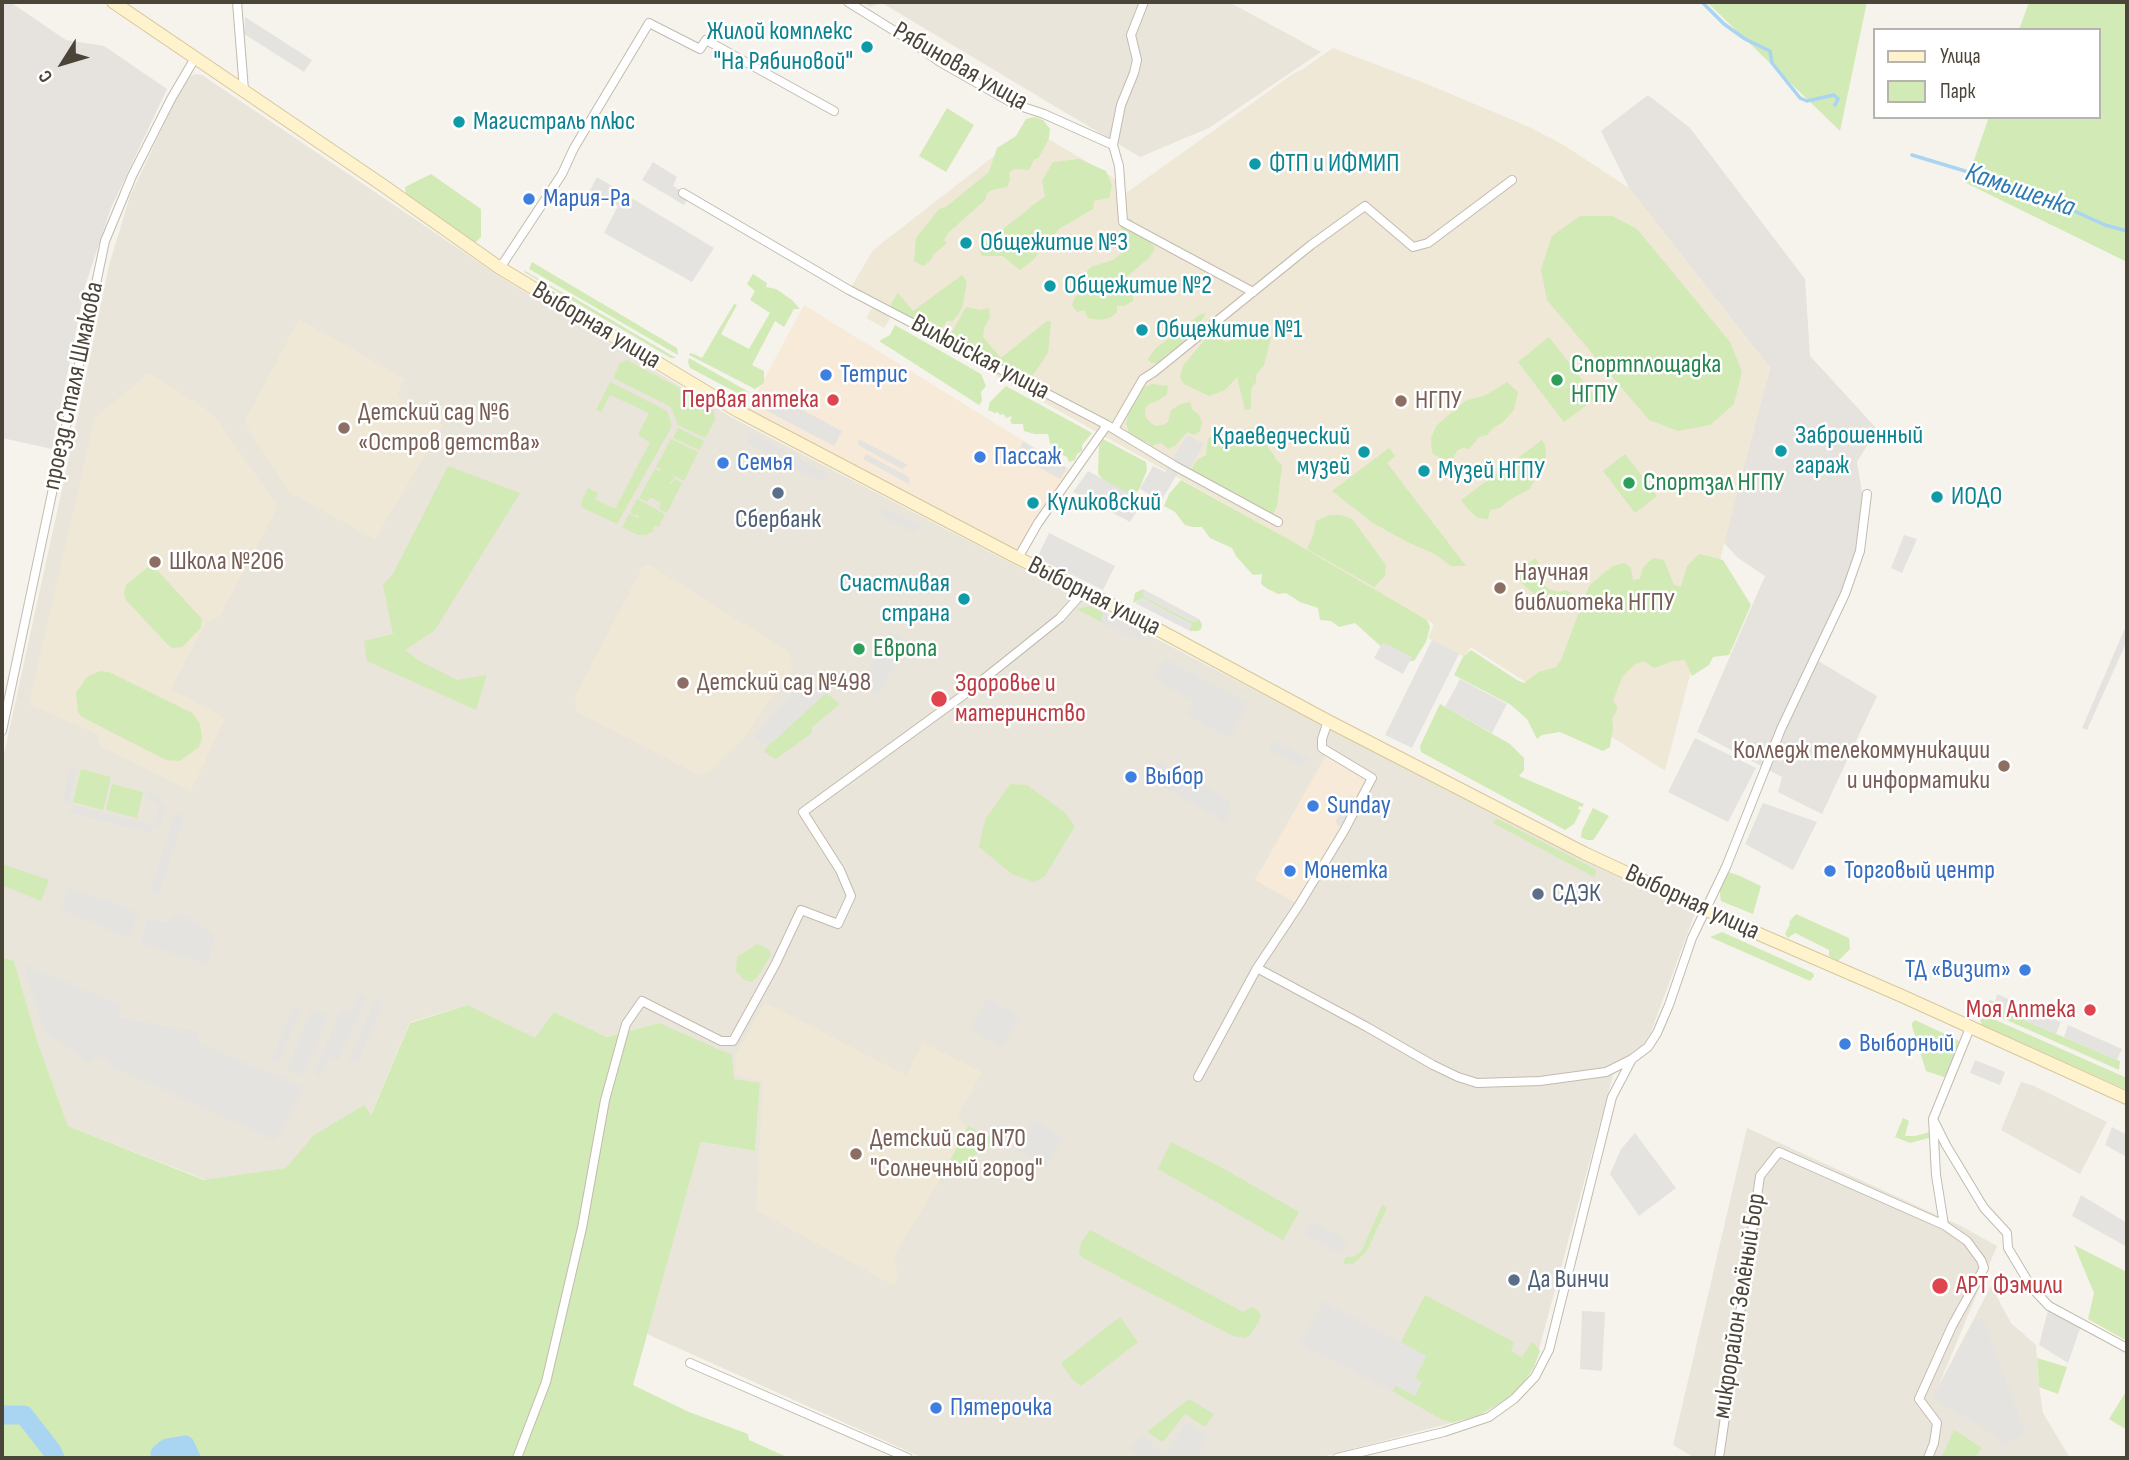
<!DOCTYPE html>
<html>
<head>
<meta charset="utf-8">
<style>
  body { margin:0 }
  #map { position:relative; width:2129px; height:1460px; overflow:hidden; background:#f6f3ec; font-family:"Sofia Sans Condensed",sans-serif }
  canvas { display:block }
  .frame { position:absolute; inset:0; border:4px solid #4b4439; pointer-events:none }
  .legend { position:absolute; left:1873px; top:28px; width:228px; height:91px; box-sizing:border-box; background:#fff; border:2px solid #b7b4b0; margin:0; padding:9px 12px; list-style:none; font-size:21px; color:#4b4439 }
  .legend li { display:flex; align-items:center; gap:14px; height:35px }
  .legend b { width:35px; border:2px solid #b7b4b0 }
  .north { position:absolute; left:28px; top:28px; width:70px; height:70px; -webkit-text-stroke:5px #fff; paint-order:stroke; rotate:233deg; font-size:19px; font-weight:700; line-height:28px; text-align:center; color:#4b4439 }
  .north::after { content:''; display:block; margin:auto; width:24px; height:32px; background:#4b4439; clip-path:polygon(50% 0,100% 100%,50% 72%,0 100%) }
</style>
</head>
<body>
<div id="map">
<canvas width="2129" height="1460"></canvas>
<div class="frame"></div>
<ul class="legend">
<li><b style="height:9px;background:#fff3cd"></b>Улица</li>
<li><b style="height:19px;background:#d2eab5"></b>Парк</li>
</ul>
<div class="north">С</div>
</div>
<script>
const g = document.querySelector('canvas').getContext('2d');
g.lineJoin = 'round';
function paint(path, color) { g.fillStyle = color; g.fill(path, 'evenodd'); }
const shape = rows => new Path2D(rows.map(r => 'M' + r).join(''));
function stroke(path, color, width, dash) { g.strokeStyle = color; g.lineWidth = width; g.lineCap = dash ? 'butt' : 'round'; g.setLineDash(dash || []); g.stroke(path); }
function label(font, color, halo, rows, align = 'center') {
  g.font = font + ' "Sofia Sans Condensed",sans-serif'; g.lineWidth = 5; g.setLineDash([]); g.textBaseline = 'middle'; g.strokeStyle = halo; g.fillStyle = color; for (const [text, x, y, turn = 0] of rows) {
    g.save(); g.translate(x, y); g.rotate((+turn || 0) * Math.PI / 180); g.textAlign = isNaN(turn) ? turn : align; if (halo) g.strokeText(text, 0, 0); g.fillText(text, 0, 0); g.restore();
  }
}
const residential = shape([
  [862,2,1229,2,1321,52,1209,128,1140,157,882,3,870,7],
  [195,74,202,75,502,278,731,417,1458,796,1600,868,1695,913,1651,1032,1642,1047,1616,1064,1535,1364,1517,1388,1490,1407,1451,1423,1318,1458,923,1458,647,1334,701,1142,755,1151,760,1084,734,1079,659,1023,607,1037,554,1012,535,1039,468,1005,410,1022,325,1223,219,1185,68,1126,38,1043,14,961,2,957,2,763,71,448,109,265,130,196,186,78],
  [2021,1082,2034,1086,2107,1122,2080,1174,2001,1130],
  [1747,1128,1961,1226,1997,1246,1938,1387,1991,1286,2011,1323,2036,1345,2038,1379,2043,1413,2070,1458,1695,1458,1673,1445]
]);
const commercial = shape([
  [804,305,1074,472,1018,558,745,415],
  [1328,752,1372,778,1299,905,1255,880]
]);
const industrial = shape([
  [2,2,10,2,66,40,104,46,167,89,111,208,85,286,52,449,2,438],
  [1648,95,1690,128,1805,279,1810,356,1877,429,1857,462,1866,516,1860,551,1815,659,1877,696,1822,814,1778,792,1782,777,1697,732,1765,576,1738,558,1723,542,1770,368,1629,188,1601,131],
  [1582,1311,1605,1312,1602,1371,1580,1369]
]);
const education = shape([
  [1333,48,1432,86,1529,127,1562,144,1629,188,1770,368,1665,771,1471,647,1464,657,1428,638,1434,624,1279,534,891,317,884,328,866,318,872,308,847,294,873,250,1030,128,1111,176,1126,193,1293,74,1303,69],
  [299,319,405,379,396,396,443,425,375,539,290,493,244,422],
  [149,373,200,405,214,415,278,507,220,616,206,622,171,689,225,718,191,791,99,745,99,735,29,704,95,417],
  [650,565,789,652,792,669,743,739,711,770,699,775,577,712,575,696,643,566],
  [765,1003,906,1075,923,1043,982,1072,957,1118,968,1126,939,1182,894,1256,898,1275,895,1286,756,1210,763,1081,737,1075,735,1056]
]);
const green = shape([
  [1707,2,1867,2,1840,131],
  [2029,2,2127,2,2127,262,1966,183,1989,117,2099,117,2099,30,2019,30],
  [947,108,974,125,946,172,919,156],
  [1034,117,1043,120,1050,129,1049,138,1039,157,1034,160,1029,170,1014,169,1009,173,1010,180,1007,187,992,190,987,193,985,200,948,233,944,240,947,243,934,254,930,261,923,266,914,261,916,238,939,209,946,207,989,172,997,148,1016,136,1026,119],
  [1079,159,1106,171,1112,185,1109,198,1094,201,1093,209,1059,229,1033,260,1020,270,1003,256,982,256,979,248,1045,196,1042,181,1053,162],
  [431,174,481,209,481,237,473,245,406,194,405,187],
  [1124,216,1132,220,1155,248,1150,257,1122,281,1124,287,1133,291,1133,301,1124,306,1117,306,1117,312,1111,317,1102,320,1088,318,1084,310,1077,312,1072,305,1074,299,1079,293,1081,278,1091,267,1113,260,1122,253,1125,237,1118,220],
  [1580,216,1612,216,1637,229,1730,342,1742,372,1734,404,1710,425,1678,431,1649,420,1547,300,1541,269,1552,236],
  [532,262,677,348,678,355,529,269],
  [525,271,570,297,571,296,676,358,671,358,524,272],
  [753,274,767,283,766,287,776,289,792,300,800,309,794,309,784,327,775,321,752,365,764,371,764,383,755,389,689,355,690,353,694,354,702,358,734,304,737,305,721,334,749,349,770,313,750,300,755,291,747,284],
  [962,275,967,282,962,308,957,316,953,321,947,321,939,332,926,337,895,316,891,304,898,293,913,311],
  [966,307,980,310,989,308,990,317,984,328,983,337,1001,358,1047,321,1051,322,1048,353,1030,379,1024,376,1022,371,1000,365,948,339],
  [1206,313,1191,338,1175,352,1168,353,1158,363,1151,363,1148,359,1156,348,1201,314],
  [1257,323,1271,338,1264,365,1256,375,1256,382,1251,389,1251,409,1245,410,1237,377,1225,390,1209,396,1184,384,1180,377,1183,366,1208,336,1216,336,1226,342,1232,340,1248,327],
  [895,325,981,374,986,386,981,392,982,401,979,405,879,341,890,335],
  [1549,337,1596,398,1564,422,1518,362],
  [689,358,749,392,745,397,690,368,688,362],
  [627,360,713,406,715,420,705,438,678,425,671,407,613,378,620,363],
  [610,382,667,411,672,426,617,524,583,508,581,505,582,500,588,488,598,493,595,499,615,509,650,442,638,435,649,413,610,395,601,412,596,410],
  [1507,382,1518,392,1514,410,1502,423,1493,428,1487,435,1479,437,1469,449,1462,448,1457,451,1453,458,1442,459,1432,453,1431,439,1436,426,1465,401,1486,395],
  [1152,384,1168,386,1167,394,1158,401,1150,403,1145,408,1146,418,1151,423,1155,426,1163,425,1168,422,1171,410,1181,404,1190,402,1192,409,1199,415,1202,423,1200,431,1194,435,1187,432,1175,446,1168,449,1161,443,1152,446,1148,442,1140,443,1130,435,1126,424,1130,406,1142,388],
  [1006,386,1092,433,1082,445,1082,451,1077,454,1075,460,1069,462,1067,457,1052,450,1048,434,1035,434,1024,431,1023,424,1012,424,1010,421,1012,416,1006,418,1004,414,1000,415,998,412,995,413,988,410,990,402],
  [1250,427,1256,430,1256,436,1264,439,1270,451,1273,453,1276,460,1282,465,1277,506,1272,516,1184,468,1192,468,1197,460,1206,455,1208,439,1217,432,1232,438,1237,432,1243,432],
  [678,428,704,441,699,450,673,438],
  [671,439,698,452,684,481,675,476,670,483,671,485,674,479,682,483,667,513,659,509,661,503,650,497,647,502,639,498,655,469,660,471,661,469,656,467],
  [1103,439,1146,462,1147,470,1139,490,1131,496,1108,485,1098,474,1099,446],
  [1542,440,1545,445,1546,458,1530,489,1509,500,1500,508,1490,510,1488,519,1478,518,1468,509,1461,500],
  [1389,448,1395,456,1387,463,1466,566,1451,566,1435,554,1407,542,1373,523,1332,491],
  [1625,454,1657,496,1635,513,1603,471],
  [448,466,520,493,435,630,405,650,421,662,457,680,487,675,476,710,367,661,364,641,393,634,383,585,393,574],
  [1181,480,1290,540,1427,620,1430,627,1426,642,1414,661,1408,661,1386,651,1355,623,1339,627,1331,621,1320,620,1318,608,1300,602,1286,593,1278,594,1268,589,1261,584,1262,574,1253,575,1236,556,1232,548,1210,538,1202,527,1192,527,1185,525,1175,512,1164,506,1169,494],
  [637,499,665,514,659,527,655,525,652,530,654,531,645,535,638,535,622,527,629,514,638,518,637,514,635,516,630,512],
  [1329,515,1341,515,1352,519,1386,565,1385,576,1374,587,1307,549,1313,535,1316,521],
  [1699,554,1723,560,1751,605,1729,655,1713,657,1709,665,1692,676,1685,660,1673,661,1654,668,1644,661,1635,664,1622,677,1613,701,1617,706,1617,710,1612,719,1613,728,1610,747,1603,751,1560,732,1542,735,1537,739,1527,719,1511,705,1454,675,1463,657,1471,650,1517,680,1524,683,1539,672,1556,667,1561,660,1589,586,1605,572,1613,566,1624,563,1631,568,1633,580,1640,579,1643,567,1653,558,1664,560,1674,585,1681,587,1687,566],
  [1535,558,1539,563,1536,574,1548,589,1559,592,1566,590,1579,598,1574,608,1569,611,1562,604,1553,607,1551,600,1541,599,1527,588,1517,578,1525,566],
  [148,567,156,569,202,619,201,628,182,647,173,648,169,646,126,600,124,594,126,585],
  [1143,589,1143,596,1193,622,1199,619,1202,624,1201,629,1198,631,1190,631,1190,628,1143,598,1133,603,1135,593],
  [1089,606,1103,613,1101,622,1077,609],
  [100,671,109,672,192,713,200,724,202,738,199,747,180,761,166,760,82,717,78,712,76,693,87,677],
  [826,693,840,704,812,727,812,733,776,759,764,752,768,746],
  [1440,704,1510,744,1524,758,1524,770,1519,776,1584,804,1582,807,1579,806,1578,809,1581,810,1574,824,1565,830,1421,752,1420,746],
  [81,769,111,777,103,810,73,802],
  [112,784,143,792,137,818,106,810],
  [1010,784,1027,785,1064,812,1075,826,1045,876,1034,882,1012,874,979,847,985,820],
  [1593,808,1609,816,1596,836,1593,840,1587,840,1581,837,1582,830],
  [1498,819,1593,868,1596,870,1596,873,1594,877,1493,823,1495,820],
  [2,864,49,880,41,901,2,885],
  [1728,872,1740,876,1761,886,1753,914,1721,901,1719,888],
  [1796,914,1849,938,1850,949,1838,961,1829,956,1829,950,1795,933,1788,938,1785,934,1790,924,1789,922],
  [1722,932,1813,973,1814,976,1810,981,1710,937],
  [757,944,769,949,771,955,759,975,752,982,744,980,736,971,737,957],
  [2,957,14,961,38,1043,68,1126,204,1180,286,1168,313,1136,364,1105,371,1115,410,1023,468,1005,535,1038,554,1012,607,1037,659,1023,732,1055,734,1079,760,1083,755,1151,701,1142,633,1385,689,1412,748,1434,749,1440,789,1458,2,1458],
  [1990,1000,1995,1002,2000,1010,2120,1061,2119,1070,1984,1010,1986,1003],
  [1982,1014,2127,1078,2127,1090,1986,1027,1982,1025,1980,1020],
  [1915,1020,1958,1040,1959,1044,1948,1074,1944,1077,1926,1071,1912,1026,1912,1023],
  [1903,1118,1909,1121,1905,1136,1915,1136,1930,1132,1932,1137,1910,1143,1895,1137],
  [968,1126,995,1140,939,1182],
  [1171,1142,1219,1166,1299,1212,1283,1240,1158,1169],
  [1382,1205,1387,1208,1366,1252,1353,1264,1343,1264,1346,1257,1353,1257,1361,1252],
  [1090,1230,1243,1312,1252,1307,1258,1310,1261,1316,1259,1321,1251,1334,1245,1338,1233,1336,1102,1268,1083,1258,1079,1253,1081,1243],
  [2074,1245,2127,1272,2127,1341,2088,1319,2094,1293],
  [1425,1295,1514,1342,1511,1351,1522,1357,1531,1343,1534,1343,1540,1351,1533,1369,1522,1385,1505,1400,1480,1415,1452,1423,1439,1418,1392,1391,1395,1386,1422,1383,1415,1378,1426,1356,1401,1342],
  [1120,1317,1138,1342,1081,1386,1073,1380,1061,1363],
  [2037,1358,2067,1367,2058,1394,2039,1387],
  [2127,1390,2127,1430,2109,1419],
  [1189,1399,1214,1414,1205,1427,1185,1414,1163,1442,1147,1432],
  [1954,1430,1982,1448,1974,1458,1941,1458]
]);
const parking = shape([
  [245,17,312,60,304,72,244,34],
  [653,162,677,177,673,186,689,195,684,205,642,180],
  [597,177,714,248,692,282,604,233,618,206,590,190],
  [774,395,842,431,834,446,767,411,773,402],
  [749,432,829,474,820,482,748,443],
  [1187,435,1204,444,1189,470,1182,466,1161,501,1140,489,1153,466,1165,472],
  [859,439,908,465,902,469,858,445],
  [1023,441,1067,468,1060,479,1017,455],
  [866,454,909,477,909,484,863,459],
  [1088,471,1143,501,1130,522,1073,492],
  [881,506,921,526,915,533,881,517],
  [1049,533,1115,566,1103,590,1037,558],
  [1904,535,1917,539,1902,573,1891,568],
  [1143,589,1199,619,1193,622,1143,596],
  [1143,598,1192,624,1190,631,1135,603],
  [1103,613,1146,635,1139,641,1101,622],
  [2125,628,2127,629,2127,641,2087,730,2082,728],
  [889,631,906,640,878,696,859,686],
  [1432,640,1459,654,1412,748,1385,735],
  [1383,642,1412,657,1403,674,1374,658],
  [1167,660,1248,703,1230,738,1186,715,1194,701,1153,679,1161,665],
  [1460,679,1507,704,1492,733,1445,707],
  [804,680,826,693,768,746,755,737],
  [1695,738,1756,768,1728,822,1668,792],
  [1274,740,1309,759,1299,766,1269,751],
  [1159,761,1231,801,1225,822,1150,780],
  [70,767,77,769,69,804,62,803],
  [148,791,162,798,159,804,166,806,160,828,154,826,159,804,145,796],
  [1350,796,1361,799,1344,831,1335,822],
  [1763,803,1817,822,1793,870,1745,844],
  [72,805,153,825,151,832,70,813],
  [175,813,184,816,159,895,150,892],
  [69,887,140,912,129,938,60,909],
  [179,914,201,925,214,937,209,965,140,943,148,918,164,923],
  [23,964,122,1005,117,1017,196,1032,201,1044,304,1087,276,1141,111,1066,101,1055,89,1063,44,1031],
  [359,993,366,996,339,1060,330,1056,321,1076,314,1073,341,1010,350,1013],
  [1997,994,2061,1022,2056,1034,2000,1010,1995,1002],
  [376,998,384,1001,357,1064,349,1060],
  [988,998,1020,1017,1002,1047,970,1029],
  [294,1005,302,1008,278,1064,271,1061],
  [312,1009,328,1016,303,1075,287,1069],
  [2068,1025,2122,1049,2117,1060,2064,1037],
  [1975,1060,2005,1072,2000,1085,1970,1073],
  [1034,1120,1063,1137,1046,1166,1017,1150],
  [2112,1127,2127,1135,2127,1157,2105,1145],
  [1635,1133,1676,1188,1639,1216,1610,1174,1621,1149],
  [2081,1195,2127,1223,2127,1247,2072,1216],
  [1311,1221,1348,1241,1341,1254,1304,1234],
  [1323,1301,1426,1356,1415,1378,1422,1382,1415,1396,1396,1386,1392,1392,1301,1344],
  [2049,1306,2082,1323,2068,1363,2039,1345],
  [1975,1319,1983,1319,2026,1433,2001,1446,1998,1437,1933,1398],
  [1185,1423,1206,1435,1198,1458,1141,1458,1130,1447,1142,1435,1159,1451,1167,1453]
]);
const stream = shape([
  [1702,2,1724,24,1745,39,1770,51,1772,63,1800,98,1807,101,1834,95,1838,99,1835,105],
  [1912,155,2028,190,2105,225,2127,231]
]);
const river = shape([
  [2,1415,24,1415,52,1451,55,1458],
  [161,1458,160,1454,167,1448,185,1445,191,1458]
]);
const minor = shape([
  [237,2,244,90],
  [848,2,909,40,940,62,1014,104,1044,114,1113,145],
  [1144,2,1131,35,1137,60,1134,73,1121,105,1113,145,1119,166,1123,222,1253,292],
  [683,193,849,290,1107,425,1175,466,1278,522],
  [500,268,562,174,574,148,649,23,700,49,706,40,834,111],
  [1114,429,1143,379,1154,372,1311,245,1365,206,1413,247,1428,243,1512,180],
  [1018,558,1038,523,1107,425],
  [2,731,105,241,132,176,171,99,195,58],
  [1257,968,1367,1027,1433,1065,1458,1077,1477,1083,1540,1081,1606,1072,1632,1059,1648,1047,1657,1033,1669,1005,1692,938,1726,867,1781,729,1845,594,1860,551,1867,494],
  [1198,1077,1257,968,1299,905,1344,831,1372,778,1322,748,1322,739,1328,721],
  [1933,1119,1946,1145,1984,1208,2007,1233,2008,1248,2032,1288,2049,1306,2127,1348],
  [1944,1225,1936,1175,1933,1119,1970,1028],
  [690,1363,908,1458],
  [517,1458,546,1382,582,1228,605,1100,626,1024,642,1001,721,1041,733,1041,775,965,801,910,838,924,851,896,840,870,803,812,965,694,1060,618,1084,591],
  [1337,1458,1444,1432,1489,1417,1514,1399,1535,1377,1549,1350,1612,1097,1632,1059],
  [1719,1458,1760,1176,1779,1152,1944,1225,1967,1241,1981,1260,1984,1268,1952,1326,1919,1399,1937,1423,1934,1443,1928,1458]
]);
const secondary = shape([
  [113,2,381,184,500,268,738,411,1018,558,1116,607,1328,721,1584,853,1752,931,1902,996,2127,1098]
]);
const markers = [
  [867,47,7,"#0f9aa8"],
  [459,122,7,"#0f9aa8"],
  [1255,164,7,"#0f9aa8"],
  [529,199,7,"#3f7fe0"],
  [966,243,7,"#0f9aa8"],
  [1050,286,7,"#0f9aa8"],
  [1142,330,7,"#0f9aa8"],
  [826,375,7,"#3f7fe0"],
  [1557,380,7,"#2e9e5b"],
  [833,400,7,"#e0444e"],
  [1401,401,7,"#8d6e63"],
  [344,428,7,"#8d6e63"],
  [1781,451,7,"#0f9aa8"],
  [1364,452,7,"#0f9aa8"],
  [980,457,7,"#3f7fe0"],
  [723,463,7,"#3f7fe0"],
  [1424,471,7,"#0f9aa8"],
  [1629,483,7,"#2e9e5b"],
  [778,493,7,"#5c6f8a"],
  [1937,497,7,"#0f9aa8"],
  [1033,503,7,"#0f9aa8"],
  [155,562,7,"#8d6e63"],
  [1500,588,7,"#8d6e63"],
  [964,599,7,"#0f9aa8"],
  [859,649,7,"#2e9e5b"],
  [683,683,7,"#8d6e63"],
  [939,699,9,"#e0444e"],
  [2004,766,7,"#8d6e63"],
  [1131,777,7,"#3f7fe0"],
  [1313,806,7,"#3f7fe0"],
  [1290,871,7,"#3f7fe0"],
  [1830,871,7,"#3f7fe0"],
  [1538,894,7,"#5c6f8a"],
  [2025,970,7,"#3f7fe0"],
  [2090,1010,7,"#e0444e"],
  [1845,1044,7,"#3f7fe0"],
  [856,1154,7,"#8d6e63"],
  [1514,1280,7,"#5c6f8a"],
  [1940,1286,9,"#e0444e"],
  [936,1408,7,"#3f7fe0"]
];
const cultureNames = [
  ["Жилой комплекс",853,32,"right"],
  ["\"На Рябиновой\"",853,62,"right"],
  ["Магистраль плюс",473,122],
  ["ФТП и ИФМИП",1269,164],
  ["Общежитие №3",980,243],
  ["Общежитие №2",1064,286],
  ["Общежитие №1",1156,330],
  ["Заброшенный",1795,436],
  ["гараж",1795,466],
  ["Краеведческий",1350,437,"right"],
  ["музей",1350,467,"right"],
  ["Музей НГПУ",1438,471],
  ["ИОДО",1951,497],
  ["Куликовский",1047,503],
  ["Счастливая",950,584,"right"],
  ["страна",950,614,"right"]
];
const streetNames = [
  ["Рябиновая улица",960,67,30],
  ["Выборная улица",596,326,31],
  ["Вилюйская улица",980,358,28],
  ["проезд Сталя Шмакова",74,386,-78],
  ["Выборная улица",1094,597,27],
  ["Выборная улица",1692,903,25],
  ["микрорайон Зелёный Бор",1740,1306,-81]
];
const shopNames = [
  ["Мария-Ра",543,199],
  ["Тетрис",840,375],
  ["Пассаж",994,457],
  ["Семья",737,463],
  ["Выбор",1145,777],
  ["Sunday",1327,806],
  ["Монетка",1304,871],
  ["Торговый центр",1844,871],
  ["ТД «Визит»",2011,970,"right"],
  ["Выборный",1859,1044],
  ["Пятерочка",950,1408]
];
const leisureNames = [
  ["Спортплощадка",1571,365],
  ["НГПУ",1571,395],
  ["Спортзал НГПУ",1643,483],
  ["Европа",873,649]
];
const healthNames = [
  ["Первая аптека",819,400],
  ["Здоровье и",955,684,"left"],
  ["материнство",955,714,"left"],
  ["Моя Аптека",2076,1010],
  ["АРТ Фэмили",1956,1286,"left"]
];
const educationNames = [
  ["НГПУ",1415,401],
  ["Детский сад №6",358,413],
  ["«Остров детства»",358,443],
  ["Школа №206",169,562],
  ["Научная",1514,573],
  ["библиотека НГПУ",1514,603],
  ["Детский сад №498",697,683],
  ["Колледж телекоммуникации",1990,751,"right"],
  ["и информатики",1990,781,"right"],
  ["Детский сад N70",870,1139],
  ["\"Солнечный город\"",870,1169]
];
const serviceNames = [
  ["Сбербанк",778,520,"center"],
  ["СДЭК",1552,894],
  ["Да Винчи",1528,1280]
];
const waterNames = [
  ["Камышенка",2020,191,19]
];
paint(residential, '#eae5da');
paint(commercial, '#f7ead8');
paint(industrial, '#e6e2dd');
paint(education, '#efe8d6');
paint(green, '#d2eab5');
paint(parking, '#e5e3e0');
stroke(stream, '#a9d4f2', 3.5);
stroke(river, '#a9d4f2', 19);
stroke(minor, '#c2bbae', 10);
stroke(secondary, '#d6c79b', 14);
stroke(minor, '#fff', 8);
stroke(secondary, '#fff3cd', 12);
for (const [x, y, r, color] of markers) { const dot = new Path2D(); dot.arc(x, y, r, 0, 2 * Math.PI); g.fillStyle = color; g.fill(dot); stroke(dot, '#fff', 2.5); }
label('26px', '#0d838f', '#fff', cultureNames, 'left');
label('26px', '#4b4439', '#fff', streetNames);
label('26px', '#366cbe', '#fff', shopNames, 'left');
label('26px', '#27864d', '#fff', leisureNames, 'left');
label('26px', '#be3a42', '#fff', healthNames, 'right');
label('26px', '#785e54', '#fff', educationNames, 'left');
label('26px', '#4e5e75', '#fff', serviceNames, 'left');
label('italic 28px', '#2e7ab2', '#fff', waterNames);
</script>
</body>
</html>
